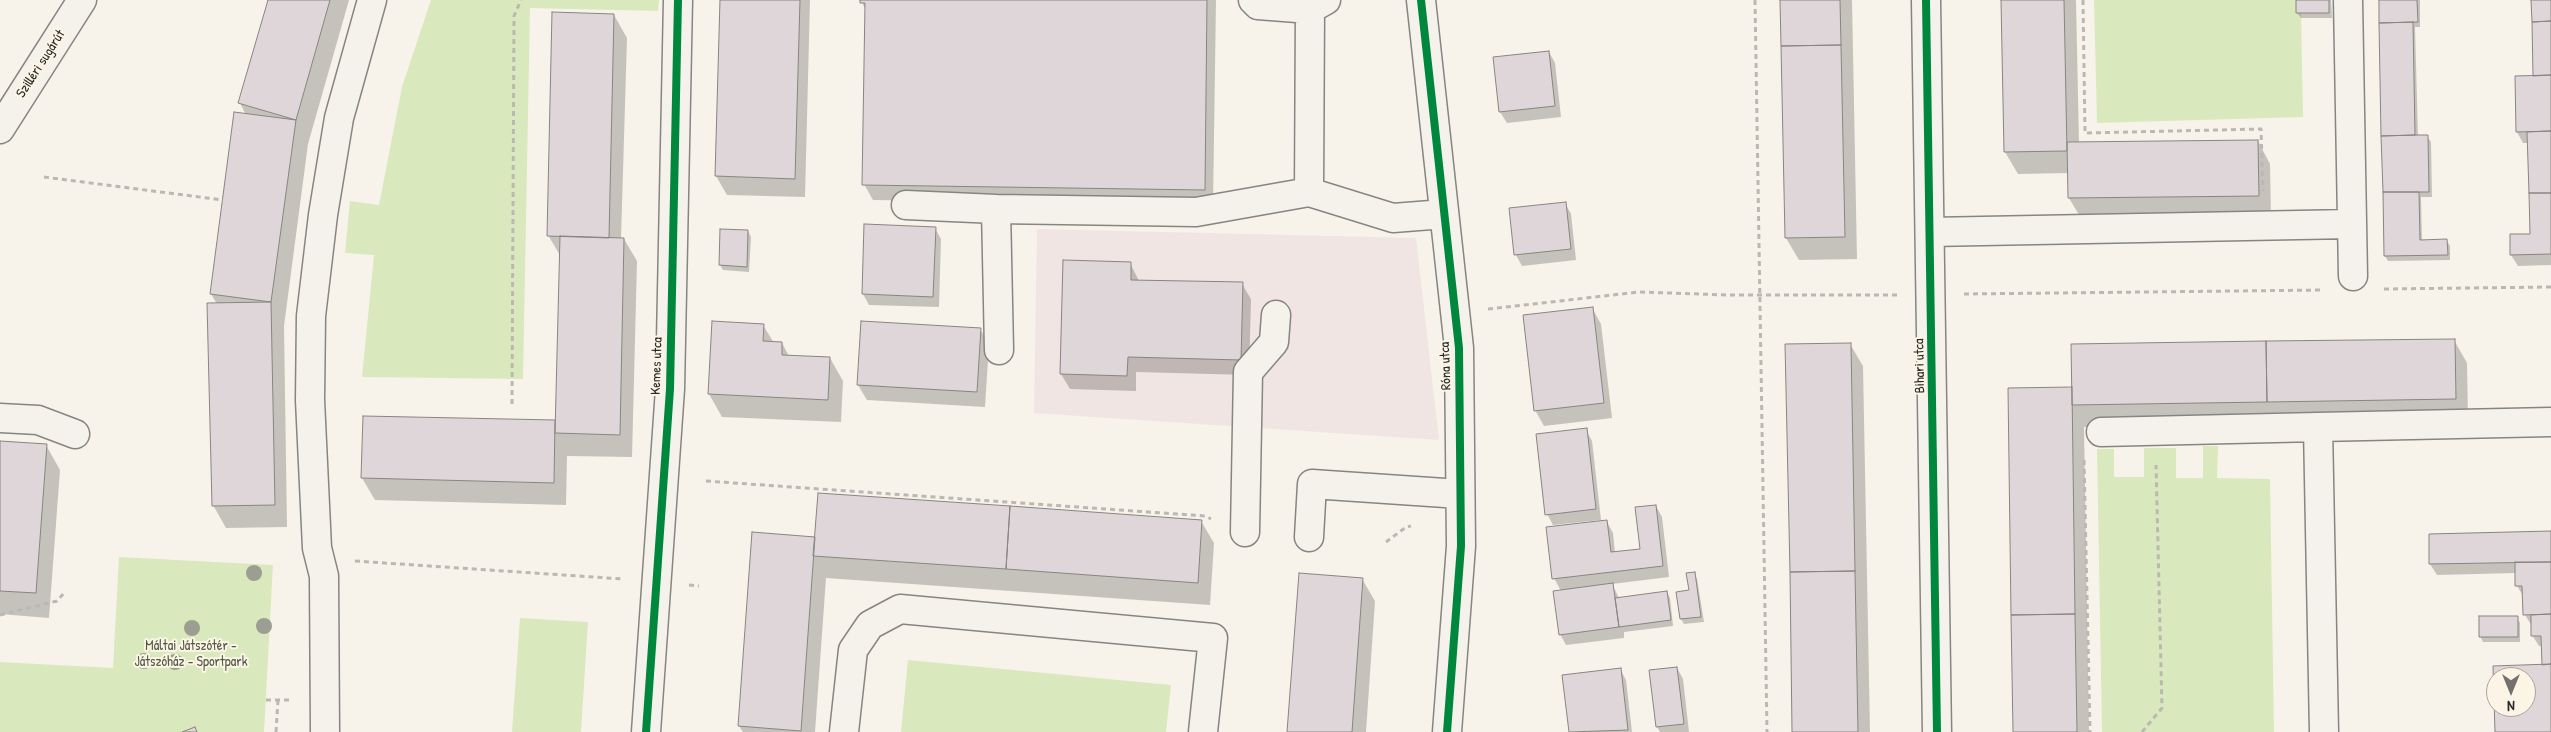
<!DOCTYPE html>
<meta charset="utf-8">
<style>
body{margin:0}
#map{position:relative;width:2551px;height:732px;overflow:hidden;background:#f7f3ea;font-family:"Patrick Hand",sans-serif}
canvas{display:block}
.north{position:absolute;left:2486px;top:667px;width:50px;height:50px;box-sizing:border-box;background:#fcf5e5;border:1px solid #a8a49b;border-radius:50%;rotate:180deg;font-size:14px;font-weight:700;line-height:20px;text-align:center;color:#2b2b2b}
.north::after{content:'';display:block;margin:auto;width:18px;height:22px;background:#72716e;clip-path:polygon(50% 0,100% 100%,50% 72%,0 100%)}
</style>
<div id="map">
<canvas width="2551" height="732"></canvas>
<div class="north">N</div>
</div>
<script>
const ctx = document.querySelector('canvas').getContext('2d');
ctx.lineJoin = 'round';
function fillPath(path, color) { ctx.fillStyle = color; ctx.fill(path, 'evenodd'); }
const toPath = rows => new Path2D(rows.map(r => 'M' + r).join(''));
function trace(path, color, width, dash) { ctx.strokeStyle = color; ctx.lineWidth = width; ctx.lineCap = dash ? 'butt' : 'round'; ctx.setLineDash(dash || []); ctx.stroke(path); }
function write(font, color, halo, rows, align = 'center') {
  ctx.font = font + ' "Patrick Hand",sans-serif'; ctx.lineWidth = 4; ctx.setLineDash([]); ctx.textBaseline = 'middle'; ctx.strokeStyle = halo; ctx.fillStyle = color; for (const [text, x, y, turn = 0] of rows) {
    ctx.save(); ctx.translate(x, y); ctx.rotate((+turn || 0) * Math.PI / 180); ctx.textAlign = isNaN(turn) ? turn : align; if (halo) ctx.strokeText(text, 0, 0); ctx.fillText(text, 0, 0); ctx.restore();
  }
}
fillPath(toPath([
 [1037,229,1416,238,1439,440,1034,413]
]), '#f0e5e2');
fillPath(toPath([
 [431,0,659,0,658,11,530,8,523,379,362,377,374,255,345,253,350,201,379,205,402,87],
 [2094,0,2296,0,2296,13,2301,13,2303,117,2097,123],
 [2203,446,2218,446,2217,478,2270,479,2274,732,2102,732,2097,449,2114,449,2114,477,2144,477,2144,448,2176,448,2176,478,2203,478],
 [119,557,273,565,264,732,0,732,0,662,113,668],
 [520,618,588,622,581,732,512,732],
 [908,660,1171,685,1166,732,901,732]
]), '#d9e9bd');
fillPath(toPath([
 [270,0,349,0,308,144,284,326,287,527,226,528,213,505,217,304,211,294,246,115,240,103],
 [721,0,810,0,805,197,727,195,716,176],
 [861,0,1216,0,1213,205,873,200,864,184,866,11],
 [1781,0,1852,0,1857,259,1799,260,1786,238],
 [2002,0,2076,0,2079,143,2258,141,2270,164,2271,218,2082,220,2069,198,2069,173,2018,174,2005,152],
 [2297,0,2331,0,2332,18,2301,18,2297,13],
 [2380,0,2420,0,2420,27,2415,27,2418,136,2427,136,2431,142,2432,197,2421,197,2422,241,2447,241,2450,246,2450,260,2388,261,2385,256],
 [2532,0,2551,0,2551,265,2518,266,2511,255,2531,235,2528,143,2523,143,2517,132,2516,78,2534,77],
 [614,15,627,38,621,239,624,239,637,261,632,457,567,456,566,505,375,500,362,478,364,417,557,421,561,257,548,235],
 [1549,52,1555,63,1561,117,1507,123,1500,112],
 [1565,203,1571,214,1576,260,1522,266,1516,255],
 [935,228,941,239,939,307,869,305,863,294],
 [748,231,751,237,749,272,723,270,720,265],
 [1130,263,1139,281,1242,284,1251,299,1249,375,1136,372,1136,391,1070,389,1061,374],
 [1592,308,1601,324,1612,418,1544,426,1535,410],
 [763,325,774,343,782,343,789,356,830,358,843,381,841,422,722,417,709,394],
 [980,329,989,344,985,407,867,400,858,385],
 [2454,340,2467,363,2468,422,2084,427,2089,732,2015,732,2073,389],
 [1850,344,1863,366,1870,732,1794,732],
 [1586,430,1592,441,1601,520,1553,525,1547,514],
 [0,442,46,445,60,470,49,618,0,614],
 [1656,506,1662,517,1669,577,1612,584,1619,598,1667,592,1670,598,1673,626,1624,632,1624,638,1566,645,1560,634,1561,591,1554,578,1607,522,1613,533,1615,553,1641,550],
 [1201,521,1214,543,1210,605,826,578,815,732,743,732,739,726,816,539],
 [2551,532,2551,732,2496,732,2494,667,2544,666,2543,646,2539,646,2532,635,2532,626,2525,615,2524,597,2517,586,2516,573,2437,575,2430,564,2430,535],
 [2496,677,2526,677,2526,707,2496,707],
 [1694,573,1697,579,1704,622,1684,624,1681,619],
 [1362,579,1375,601,1366,732,1289,732],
 [2517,617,2520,623,2520,642,2483,642,2480,636],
 [1677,668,1683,679,1689,732,1660,732,1657,727,1651,671],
 [1620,669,1626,680,1632,732,1570,732,1563,676]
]), '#0003');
const building = toPath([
 [268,0,330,0,296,120,238,103,268,0],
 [720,0,800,0,795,179,715,176,720,0],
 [860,0,1207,0,1205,190,862,185,865,3,860,3,860,0],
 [1780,0,1840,0,1841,45,1781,46,1780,0],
 [2001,0,2064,0,2067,151,2004,152,2001,0],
 [2296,0,2329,0,2329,13,2296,13,2296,0],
 [2379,0,2417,0,2418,22,2379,23,2379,0],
 [2531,0,2551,0,2551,21,2532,22,2531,0],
 [552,12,614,14,609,238,547,236,552,12],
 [2551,21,2551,75,2533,76,2532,22,2551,21],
 [2413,22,2415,135,2381,136,2379,23,2413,22],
 [1841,45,1845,237,1785,238,1781,46,1841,45],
 [1549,51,1555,106,1499,112,1493,57,1549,51],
 [2551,75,2551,131,2516,132,2515,76,2551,75],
 [234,112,296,120,271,302,210,294,234,112],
 [2551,131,2551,193,2529,193,2527,132,2551,131],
 [2415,135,2428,135,2429,192,2383,192,2381,136,2415,135],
 [2258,140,2259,196,2068,198,2067,142,2258,140],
 [2383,192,2419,192,2420,240,2447,239,2448,255,2384,256,2383,192],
 [2529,193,2551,193,2551,254,2510,255,2510,234,2530,234,2529,193],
 [1566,202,1571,249,1514,255,1509,208,1566,202],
 [864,224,936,227,933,297,862,294,864,224],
 [720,229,748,230,747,267,719,265,720,229],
 [560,236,624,238,620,435,555,433,560,236],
 [1063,260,1131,262,1131,280,1243,282,1241,360,1128,357,1127,376,1060,374,1063,260],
 [271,302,275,505,212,506,207,303,271,302],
 [1593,307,1604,403,1534,411,1523,315,1593,307],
 [712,321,764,324,763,341,782,342,782,355,830,357,828,400,708,394,712,321],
 [861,321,981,328,977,392,857,385,861,321],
 [2455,339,2456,399,2267,402,2266,341,2455,339],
 [2266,341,2267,402,2072,405,2071,344,2266,341],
 [1851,343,1855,571,1790,572,1785,344,1851,343],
 [2072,387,2075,614,2011,615,2008,388,2072,387],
 [363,416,555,420,554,483,361,478,363,416],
 [1587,428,1596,509,1545,515,1536,434,1587,428],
 [0,441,47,444,36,593,0,591,0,441],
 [818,493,1010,506,1006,569,813,556,818,493],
 [1656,505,1663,566,1552,579,1546,527,1607,520,1611,552,1640,549,1635,507,1656,505],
 [1010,506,1202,520,1198,583,1006,569,1010,506],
 [2551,531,2551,562,2429,564,2429,534,2551,531],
 [752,532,815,537,801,731,738,726,752,532],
 [2515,562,2551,562,2551,614,2523,615,2522,586,2515,586,2515,562],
 [1855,571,1858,732,1792,732,1790,572,1855,571],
 [1695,572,1701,617,1680,619,1676,592,1689,590,1686,573,1695,572],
 [1299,573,1363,578,1352,732,1287,732,1299,573],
 [1613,583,1619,627,1559,635,1553,591,1613,583],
 [1667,591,1671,620,1619,627,1615,598,1667,591],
 [2075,614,2077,732,2013,732,2011,615,2075,614],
 [2551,614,2551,664,2542,665,2541,636,2531,636,2531,615,2551,614],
 [2479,616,2518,616,2518,637,2479,637,2479,616],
 [2551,664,2551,732,2495,732,2493,666,2551,664],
 [2496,677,2526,677,2526,707,2496,707,2496,677],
 [1677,667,1684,724,1656,727,1649,670,1677,667],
 [1621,668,1628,730,1569,732,1562,675,1621,668],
 [195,727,197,732,182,732,195,727]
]);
fillPath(building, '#dfd6da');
trace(building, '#878581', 1);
const minor = toPath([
 [1253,0,1258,5,1310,9],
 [1326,0,1310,9,1309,192,1393,218,1444,214],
 [1421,0,1459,348,1461,546,1447,732],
 [1926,0,1937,732],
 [2348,0,2353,276],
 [0,129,82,0],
 [906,205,996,209],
 [1930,232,2351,224],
 [999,350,996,209,1196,212,1309,192],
 [0,418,38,420,75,434],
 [2101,432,2318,427],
 [1245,532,1248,372,1274,342,1276,315],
 [1309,537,1312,484,1460,494],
 [325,732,324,576,317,548,310,400,311,316,323,215,339,118,372,0],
 [646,732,670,389,678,0],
 [844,732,853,650,870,625,900,609,1213,638,1203,732],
 [2324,732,2318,427,2551,422]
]);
trace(minor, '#878581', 31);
trace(toPath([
 [1755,0,1767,732],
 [2083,0,2085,133,2261,129,2263,191],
 [44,177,223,200],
 [2384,289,2551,287],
 [1964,294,2323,290],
 [1488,309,1639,292,1728,295,1898,295],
 [512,404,514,16,521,0],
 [2084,460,2090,732],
 [706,481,1206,516,1211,519],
 [1386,542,1406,527,1411,526],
 [355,561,623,579],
 [689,585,699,586],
 [0,615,57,601,64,593],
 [266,700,293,700],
 [276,732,278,700],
 [2142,732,2162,708,2156,465]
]), '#bbb8b4', 3, [5, 4]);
trace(minor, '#f5f2ec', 28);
trace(toPath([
 [1421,0,1459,348,1461,546,1447,732],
 [1926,0,1937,732],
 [646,732,670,389,678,0]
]), '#00873e', 8);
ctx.fillStyle = '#9b9e90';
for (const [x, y] of [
 [254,573],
 [264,626],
 [192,628],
 [144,661],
 [175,662]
]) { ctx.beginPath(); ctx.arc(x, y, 8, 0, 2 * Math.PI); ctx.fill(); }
write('14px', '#2b2b2b', '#fcf5e5', [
 ["Szilléri sugárút",41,64,-57],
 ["Kemes utca",657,366,-88],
 ["Róna utca",1446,366,-92],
 ["Bihari utca",1920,366,-91]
]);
write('14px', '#505846', '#fcf5e5', [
 ["Máltai Játszótér -",191,646],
 ["Játszóház - Sportpark",191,662]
]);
</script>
